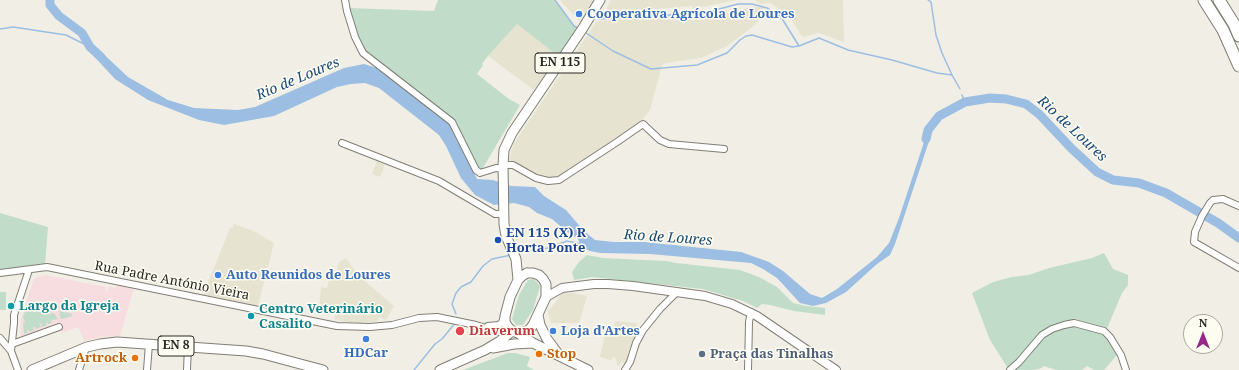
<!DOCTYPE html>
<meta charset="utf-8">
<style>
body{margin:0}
#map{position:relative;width:1239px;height:370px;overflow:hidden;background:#f1efe5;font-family:"Noto Serif",serif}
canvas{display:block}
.north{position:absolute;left:1183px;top:314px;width:40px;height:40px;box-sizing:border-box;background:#fefdf2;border:1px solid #a8a7a0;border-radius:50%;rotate:0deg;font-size:11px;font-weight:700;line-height:16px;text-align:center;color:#282724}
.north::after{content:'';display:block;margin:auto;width:14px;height:18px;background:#962a8b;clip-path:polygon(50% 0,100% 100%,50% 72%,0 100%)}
</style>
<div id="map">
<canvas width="1239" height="370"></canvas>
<div class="north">N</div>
</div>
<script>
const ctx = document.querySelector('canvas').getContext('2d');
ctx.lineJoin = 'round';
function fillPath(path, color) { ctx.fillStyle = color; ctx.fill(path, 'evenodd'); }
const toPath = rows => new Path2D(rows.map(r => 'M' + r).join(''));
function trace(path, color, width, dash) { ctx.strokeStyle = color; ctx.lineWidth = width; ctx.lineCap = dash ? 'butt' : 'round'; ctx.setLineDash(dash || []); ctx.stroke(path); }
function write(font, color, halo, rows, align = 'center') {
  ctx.font = font + ' "Noto Serif",serif'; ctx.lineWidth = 3; ctx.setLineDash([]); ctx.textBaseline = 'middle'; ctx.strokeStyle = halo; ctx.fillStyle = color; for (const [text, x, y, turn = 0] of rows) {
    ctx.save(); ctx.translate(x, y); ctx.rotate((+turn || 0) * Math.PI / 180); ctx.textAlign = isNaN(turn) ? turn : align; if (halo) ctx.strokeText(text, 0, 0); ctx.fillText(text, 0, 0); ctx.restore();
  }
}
fillPath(toPath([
 [560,0,595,0,581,23],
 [611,0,736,0,693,9,692,6,604,14],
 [755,0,843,0,844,42,819,33,804,37,801,35,788,14,770,3,760,4],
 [751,7,763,7,762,13,756,24,727,46,701,58,666,63,662,65,650,110,642,120,637,126,560,176,551,178,541,177,526,172,509,159,514,143,597,21,648,18,702,20],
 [517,24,558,56,534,90,488,56],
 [377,161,385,165,380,177,372,174],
 [234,224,256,232,274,243,258,306,203,295,230,228,232,228],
 [346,258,359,276,394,306,386,320,380,317,376,322,359,323,335,320,335,311,319,308,321,287,327,288,330,275,336,276,338,263],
 [562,293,573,293,587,296,579,323,551,323,548,312],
 [615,321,636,323,638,326,642,328,633,342,628,354,627,365,622,362,619,366,617,365,616,358,612,357,612,360,610,360,600,357,607,325,614,326]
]), '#e6e3d1');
fillPath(toPath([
 [46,275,106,287,106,291,107,292,109,286,116,288,117,285,134,288,120,336,101,337,84,341,78,327,62,333,57,323,22,337,20,333,21,319,33,281,36,277]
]), '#f8dde0');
fillPath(toPath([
 [438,0,555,0,567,16,577,28,558,56,517,24,488,56,482,64,483,65,477,74,509,99,520,105,480,173,452,122,363,53,349,8,434,11],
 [0,213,48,227,45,265,0,271],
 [1104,253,1113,269,1128,275,1128,285,1122,293,1105,333,1118,354,1104,370,1094,370,1087,366,1082,370,1057,370,1043,366,1042,368,1033,370,1009,370,990,340,972,293,993,282,1012,277,1029,275,1049,268,1092,258],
 [587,255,603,258,666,261,676,263,740,270,759,277,777,287,793,303,806,306,825,308,825,315,794,311,770,305,762,304,757,308,743,301,703,289,592,277,574,280,572,272,579,262],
 [534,279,540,286,533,310,523,325,516,325,512,319,519,295,528,280],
 [0,292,6,292,6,310,0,310],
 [26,309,27,312,28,312,27,309,34,310,35,312,36,312,35,310,41,312,42,314,43,312,48,313,49,315,51,314,50,313,54,313,58,319,53,320,52,319,51,323,48,324,47,322,46,322,47,325,42,327,40,322,39,322,41,327,36,329,35,327,33,327,34,330,29,332,28,329,27,330,28,333,24,334,23,320,24,323,25,322,23,317],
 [59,311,64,312,65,314,65,312,72,314,72,316,63,319,61,319,59,314,60,313],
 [508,353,515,353,530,357,527,366,534,370,463,370]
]), '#c1dcc9');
fillPath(toPath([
 [95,46,128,77,168,100,194,108,238,110,255,107,344,68,364,64,377,68,450,124,477,179,493,180,511,186,535,187,544,196,566,210,584,231,595,240,614,242,644,242,741,252,769,262,783,271,810,294,822,298,837,289,877,257,889,243,899,218,929,127,933,129,895,244,890,255,877,264,846,292,826,303,813,306,800,303,777,278,763,269,751,263,650,254,600,253,590,251,581,247,578,239,566,231,552,219,537,213,529,207,514,203,494,205,475,195,461,178,446,146,439,135,379,88,365,83,351,84,337,87,274,116,224,125,199,120,148,100,115,79,89,51]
]), '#9cbee3');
trace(toPath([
 [555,0,574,26,578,28],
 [928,0,931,2,936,35,942,53,952,75],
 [599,19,704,13,738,4,752,4,767,8,781,17,799,46],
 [0,29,13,27,66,35,90,47],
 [586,33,613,51,651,69,697,65,727,53,740,40,746,36,752,35,792,47,799,46,819,38,848,50,892,60,937,73,952,75,960,89],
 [962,95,965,102],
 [516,253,548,248,567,241,582,244],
 [456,314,452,304,456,293,461,287,471,282,483,266,492,259,511,255],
 [414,370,435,344,442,339,456,322]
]), '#9cbee3', 1.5);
trace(toPath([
 [50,0,50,5,59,16,82,33,90,47,101,57],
 [926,139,928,130,939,116,965,102,990,98,1006,99,1026,104,1039,114,1071,148,1097,172,1113,180,1139,183,1166,193,1218,223,1239,238]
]), '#9cbee3', 9);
const street = toPath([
 [345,0,347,11,355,37,363,53,452,122,476,170,480,173,496,168,503,169],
 [342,143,439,181,495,214,504,214],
 [503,165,513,165,536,178,548,181,559,180,617,142,643,124,660,140,669,144,724,149],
 [1239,206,1223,199,1213,200,1210,203,1202,216,1195,232,1194,242,1239,268],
 [0,273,47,267,337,326,370,327,392,325,419,318,437,317,476,325,502,333],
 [488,326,499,325,502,322,504,317],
 [0,338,11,351],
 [12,344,59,327],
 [18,370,11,351,14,323,14,315,29,270],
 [79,370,86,347],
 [147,370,149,344],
 [187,370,188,346],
 [625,370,630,362,636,343,643,330,660,309,677,292],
 [748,370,749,322,751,312],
 [1010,370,1019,362,1042,335,1052,329,1064,325,1074,323,1104,331,1110,337,1121,355,1126,370]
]);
const secondary = toPath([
 [546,297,562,288,594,284,608,284,633,286,705,296,732,304,757,316,836,370]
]);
const primary = toPath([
 [527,273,533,273,539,275,543,279,546,284,546,297,533,325,529,330,524,332,518,333,512,331,508,327,505,322,505,316,510,297,518,280,522,276,527,273],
 [518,280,516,259,506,236,504,224,503,165,504,150,512,133,583,28,600,0],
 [538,315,540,325,547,339,559,355],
 [518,333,533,343,588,370],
 [493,348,514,344,533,343],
 [32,370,87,347,100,344,117,342,246,351,263,354,323,370],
 [440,370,485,350,500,341,512,331]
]);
const highway = toPath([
 [1204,0,1223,30,1239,66],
 [1219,0,1234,24,1239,36]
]);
trace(street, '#807e75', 8);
trace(secondary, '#807e75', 10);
trace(primary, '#807e75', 11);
trace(highway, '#807e75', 13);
trace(street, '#fff', 6);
trace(secondary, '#fff', 8);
trace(primary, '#fff', 9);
trace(highway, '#fff', 11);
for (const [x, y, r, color] of [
 [579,14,4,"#3f7fe0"],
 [498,240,4,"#1a4fb4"],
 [218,275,4,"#3f7fe0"],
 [11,306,4,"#0f9aa8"],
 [251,316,4,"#0f9aa8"],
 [460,331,5,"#e0444e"],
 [553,331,4,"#3f7fe0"],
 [366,339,4,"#3f7fe0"],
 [539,354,4,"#e8710a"],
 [702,354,4,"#5c6f8a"],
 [135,358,4,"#e8710a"]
]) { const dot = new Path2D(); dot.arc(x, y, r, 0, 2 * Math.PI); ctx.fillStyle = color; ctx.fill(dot); trace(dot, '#fefdf2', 1.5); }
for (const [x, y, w] of [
 [560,63,50],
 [176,346,36]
]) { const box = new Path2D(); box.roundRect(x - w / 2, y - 10, w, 20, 3); ctx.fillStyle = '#fefdf2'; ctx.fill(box); trace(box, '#282724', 1); }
write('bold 12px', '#282724', null, [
 ["EN 115",560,63],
 ["EN 8",176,346]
]);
write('bold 13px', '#366cbe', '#fefdf2', [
 ["Cooperativa Agrícola de Loures",587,14],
 ["Auto Reunidos de Loures",226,275],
 ["Loja d'Artes",561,331],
 ["HDCar",366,353,"center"]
], 'left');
write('bold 13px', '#164399', '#fefdf2', [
 ["EN 115 (X) R",506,233],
 ["Horta Ponte",506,248]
], 'left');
write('13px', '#282724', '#fefdf2', [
 ["Rua Padre António Vieira",172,281,11]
]);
write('bold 13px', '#0d838f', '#fefdf2', [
 ["Largo da Igreja",19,306],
 ["Centro Veterinário",259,309],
 ["Casalito",259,324]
], 'left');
write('bold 13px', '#be3a42', '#fefdf2', [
 ["Diaverum",469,331]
], 'left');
write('bold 13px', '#c56008', '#fefdf2', [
 ["Stop",547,354],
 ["Artrock",127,358,"right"]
], 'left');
write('bold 13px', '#4e5e75', '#fefdf2', [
 ["Praça das Tinalhas",710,354]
], 'left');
write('italic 14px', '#164876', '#fefdf2', [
 ["Rio de Loures",298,79,-23],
 ["Rio de Loures",1072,129,43],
 ["Rio de Loures",668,238,4]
]);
</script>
